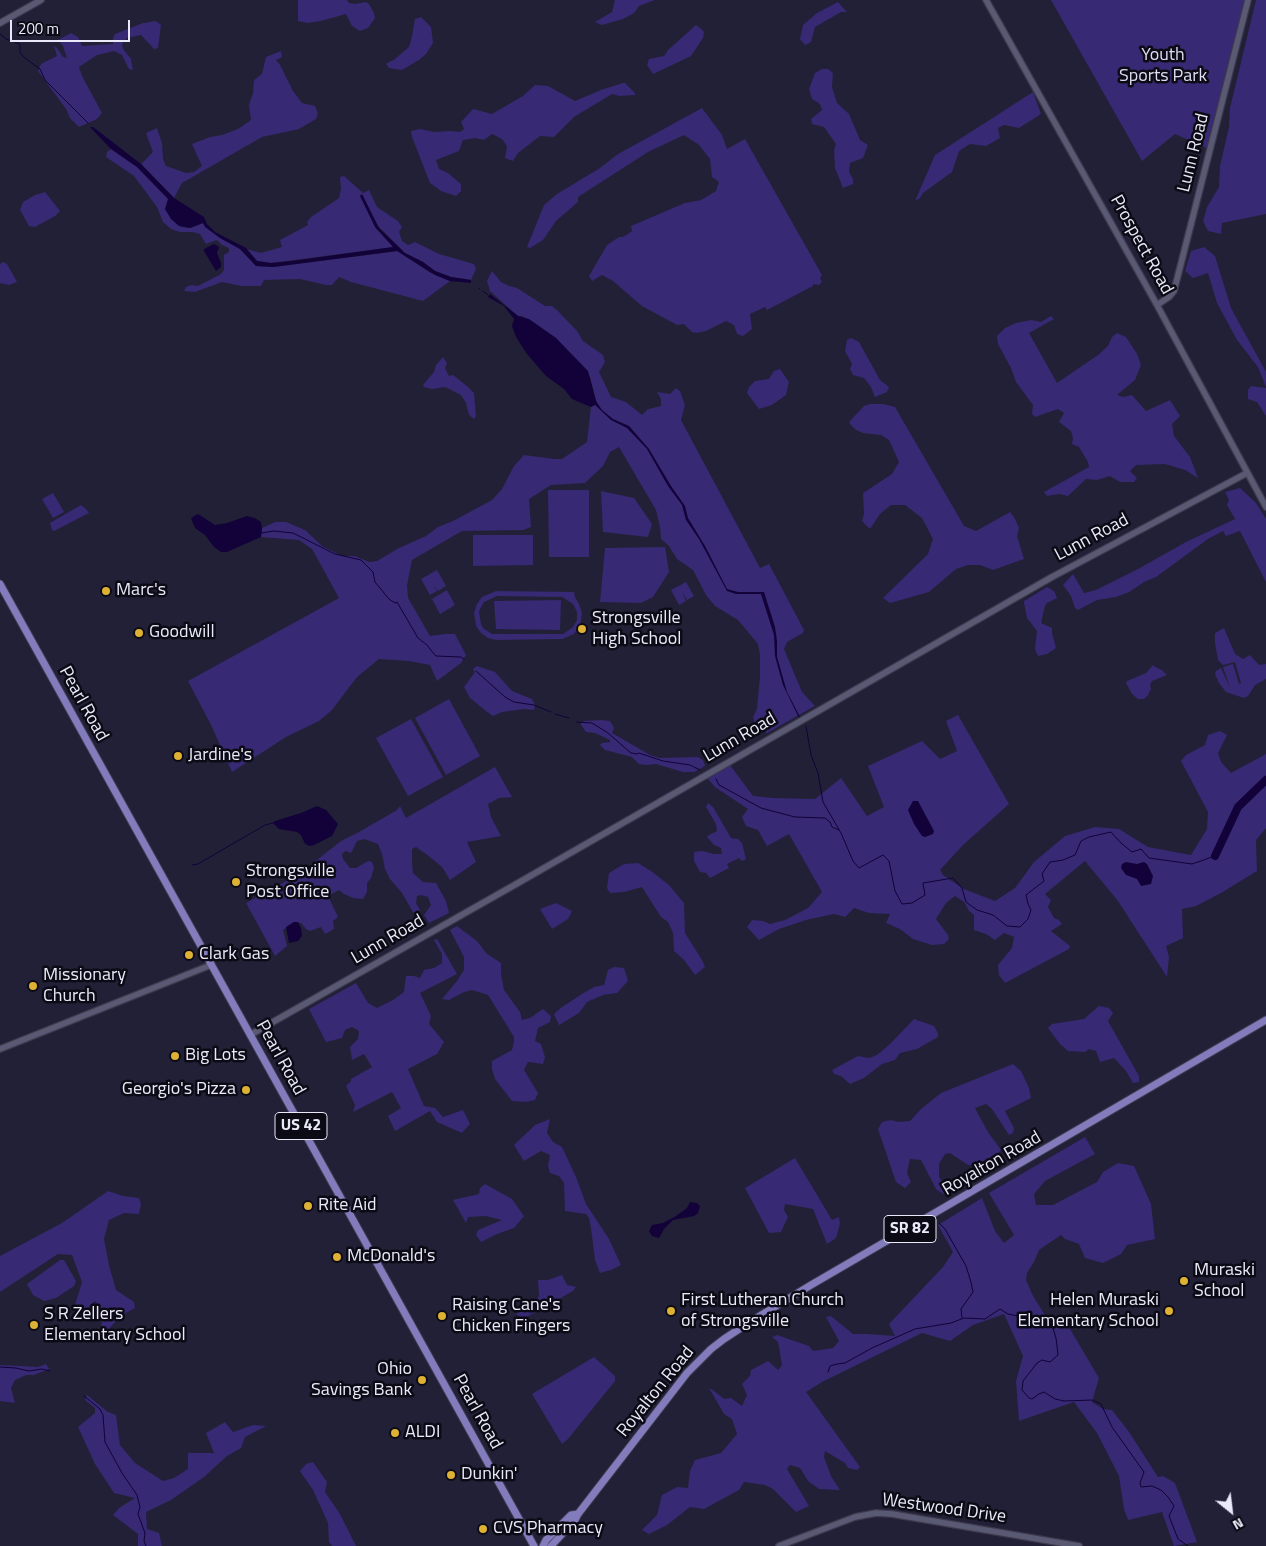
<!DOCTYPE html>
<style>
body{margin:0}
#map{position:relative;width:1266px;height:1546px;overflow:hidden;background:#222037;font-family:"Titillium Web",sans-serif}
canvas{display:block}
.north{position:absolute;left:1206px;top:1486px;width:50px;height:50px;-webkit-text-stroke:4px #0c0b15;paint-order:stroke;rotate:151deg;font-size:14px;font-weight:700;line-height:20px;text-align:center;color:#e9e9f9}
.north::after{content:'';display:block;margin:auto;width:18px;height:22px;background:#e9e9f9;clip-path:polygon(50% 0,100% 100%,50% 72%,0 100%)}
.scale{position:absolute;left:10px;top:20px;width:120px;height:22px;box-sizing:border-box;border:2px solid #e9e9f9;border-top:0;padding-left:6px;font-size:15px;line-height:18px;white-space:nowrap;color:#e9e9f9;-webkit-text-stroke:4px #0c0b15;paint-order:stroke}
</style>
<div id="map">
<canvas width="1266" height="1546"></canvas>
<div class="north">N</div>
<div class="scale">200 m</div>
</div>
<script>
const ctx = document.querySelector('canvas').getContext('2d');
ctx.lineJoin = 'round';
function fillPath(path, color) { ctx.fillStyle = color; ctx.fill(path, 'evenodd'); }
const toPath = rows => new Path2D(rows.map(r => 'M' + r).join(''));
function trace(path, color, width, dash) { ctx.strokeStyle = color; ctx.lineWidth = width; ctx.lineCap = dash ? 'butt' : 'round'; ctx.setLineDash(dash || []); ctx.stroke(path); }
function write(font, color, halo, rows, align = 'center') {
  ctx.font = font + ' "Titillium Web",sans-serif'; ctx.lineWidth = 5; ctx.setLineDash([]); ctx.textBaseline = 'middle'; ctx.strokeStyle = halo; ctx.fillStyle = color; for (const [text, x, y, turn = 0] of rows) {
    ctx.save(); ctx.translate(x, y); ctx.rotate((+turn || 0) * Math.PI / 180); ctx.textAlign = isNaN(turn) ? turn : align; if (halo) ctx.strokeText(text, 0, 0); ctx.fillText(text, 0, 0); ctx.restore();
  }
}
fillPath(toPath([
 [298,0,347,0,349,3,355,4,366,2,369,4,374,13,375,18,368,28,360,31,352,26,346,14,321,21,307,23,298,21],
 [615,0,655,0,639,6,634,13,623,19,602,25,595,22,612,12],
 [1051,0,1246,0,1209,149,1175,134,1142,161],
 [1256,0,1266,0,1266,214,1222,223,1221,234,1208,231,1203,221,1207,207,1219,187,1220,166,1229,127,1230,108],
 [838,2,847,12,841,12,815,27,811,42,805,45,800,39,803,25,817,13],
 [421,17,431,27,433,43,426,54,419,60,402,70,389,68,386,64,395,59,409,47,412,36,415,19],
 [156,21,161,25,158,48,154,49,141,35,127,38,122,44,123,49,131,59,133,70,129,69,122,55,114,51,97,55,79,67,82,76,102,113,97,119,79,127,70,118,66,109,38,71,41,64,57,56,54,46,57,48,63,57,67,58,63,46,58,40,71,33,78,37,82,46,113,44,113,38,115,34,143,23],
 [696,25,700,28,704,32,703,38,691,56,653,74,647,65,649,59,664,56,668,50],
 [281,51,282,57,276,60,280,65,293,91,302,103,315,106,318,113,316,119,299,129,262,137,182,183,174,198,141,164,153,152,146,133,157,128,162,143,163,159,166,166,186,173,194,172,202,166,192,144,210,137,222,135,238,129,251,120,249,105,253,93,254,80,262,74,266,57],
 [822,69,828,69,833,73,832,87,837,103,849,114,860,140,868,145,863,158,850,163,849,172,853,179,853,184,843,188,835,168,834,150,836,144,824,127,812,124,811,119,822,110,820,104,812,99,809,89,815,73],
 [623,83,625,83,635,93,635,95,619,96,612,94,574,117,554,137,540,136,518,153,513,161,505,158,507,146,502,139,492,134,484,140,475,138,463,140,459,151,436,160,439,169,448,173,461,184,461,191,456,196,441,191,430,183,412,137,411,131,420,129,434,132,451,131,460,132,464,129,461,122,473,109,492,114,523,96,535,85,548,86,575,101,601,90],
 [1033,92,1041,114,1019,128,1004,125,998,128,1000,138,986,146,970,144,959,151,952,172,923,193,920,198,915,201,935,155],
 [702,108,722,135,727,149,745,139,822,275,820,278,822,282,819,285,813,284,813,286,767,310,765,307,750,314,752,329,743,336,737,334,734,325,726,321,706,331,697,333,692,332,684,324,677,325,642,306,613,281,602,275,592,281,589,276,607,245,619,237,623,237,632,231,631,226,685,203,701,200,716,191,719,182,712,177,710,159,699,145,684,135,648,152,578,197,578,202,556,221,543,240,530,248,527,247,544,205,557,194,600,168,618,154],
 [111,149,137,167,169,199,179,226,190,228,203,223,220,238,240,249,256,266,273,267,398,251,429,272,450,281,423,301,351,282,339,277,332,285,326,285,300,279,264,280,261,286,242,286,222,282,195,292,184,291,186,287,191,285,198,286,221,274,224,270,224,255,229,252,229,248,222,245,217,240,206,244,200,234,193,232,180,232,171,229,163,222,157,207,134,176,106,157,107,152],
 [344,176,363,193,369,190,377,207,398,221,402,227,399,232,402,241,408,245,415,242,439,254,474,264,476,269,471,280,451,277,435,271,423,262,405,253,378,226,375,227,394,247,271,263,257,261,246,249,261,253,282,247,280,240,308,225,307,222,311,217,339,198,341,189,340,177],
 [45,192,60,211,55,216,35,227,29,226,20,210,23,202,35,195],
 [1204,247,1215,256,1231,308,1266,372,1266,387,1258,367,1237,340,1217,303,1208,273,1193,278,1185,271,1191,251],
 [3,262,7,264,17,282,9,285,0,283,0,264],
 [492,271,501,282,509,286,517,288,545,306,552,306,557,310,577,331,583,341,603,355,605,362,599,372,611,397,626,402,642,415,648,409,661,406,661,399,657,392,670,394,676,388,680,391,685,405,681,420,760,568,769,564,804,630,803,633,787,642,784,649,802,692,815,706,767,733,756,727,753,717,757,709,760,676,760,655,758,644,738,620,715,606,706,595,693,570,677,559,669,546,661,539,660,527,656,510,619,447,610,452,603,466,585,483,551,485,529,499,531,527,523,530,462,531,412,560,407,585,408,598,430,636,445,634,455,634,466,655,461,663,437,681,430,665,409,661,379,659,357,677,332,710,319,721,286,737,232,772,212,727,188,681,339,598,312,549,299,540,261,537,262,528,275,522,286,522,305,530,322,546,342,556,355,556,369,562,377,561,399,548,426,536,438,527,453,521,492,500,502,489,514,466,524,455,554,459,562,459,587,442,591,407,597,404,590,377,556,338,522,316,518,316,490,291,487,281],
 [1051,316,1054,319,1029,333,1057,383,1098,355,1108,346,1112,337,1117,333,1126,337,1137,354,1141,365,1135,380,1117,395,1123,397,1132,395,1146,411,1170,400,1180,416,1172,424,1174,436,1190,457,1198,478,1185,470,1165,464,1136,465,1130,471,1137,478,1134,482,1120,482,1110,476,1097,480,1086,479,1068,496,1059,494,1047,496,1044,492,1089,467,1088,462,1079,447,1072,444,1073,438,1071,431,1059,422,1064,413,1058,409,1035,417,1032,414,1033,405,1016,382,1011,368,998,344,997,336,1005,328,1016,323,1031,320,1041,322],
 [851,338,859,342,880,380,889,387,887,392,875,397,871,387,864,378,853,375,850,369,852,364,845,351,847,340],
 [443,357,447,363,445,368,449,376,453,375,467,386,474,393,476,416,474,419,469,415,466,403,461,395,445,387,432,389,424,387,423,385,434,372,436,365],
 [780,369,789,382,786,395,772,405,759,409,747,393,749,387,755,381,769,379,774,371],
 [1251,386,1266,388,1266,416,1257,402,1248,399,1248,390],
 [870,404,883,404,895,407,964,526,976,531,1010,512,1014,517,1019,528,1017,536,1024,559,993,570,980,565,968,565,956,569,929,592,890,603,883,598,928,554,933,539,922,518,905,505,891,505,880,514,870,529,862,521,864,514,863,493,892,474,899,462,889,440,881,435,863,433,856,430,850,424,849,422,864,406],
 [1240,488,1256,503,1266,519,1266,582,1240,531,1226,536,1223,531,1208,539,1156,577,1144,582,1129,592,1116,597,1097,600,1078,610,1075,608,1071,596,1063,585,1073,574,1084,593,1096,590,1138,569,1186,542,1235,519,1227,505,1229,500,1225,492],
 [548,490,589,490,589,557,549,557],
 [601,491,634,498,652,524,648,537,603,532],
 [53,493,64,512,53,518,42,499],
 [81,505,86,509,89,513,54,531,52,530,50,523],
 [473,535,533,535,533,565,473,566],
 [665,547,669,572,653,597,641,603,600,602,605,548],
 [437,570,446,586,438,591,434,586,437,591,430,595,421,579],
 [686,582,694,596,687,600,682,592,686,601,679,605,671,590],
 [1047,587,1054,591,1057,598,1047,603,1045,606,1041,623,1052,628,1052,633,1056,648,1047,654,1038,656,1035,649,1037,631,1027,618,1024,603,1024,601],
 [447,590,455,605,440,614,432,599],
 [496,591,574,592,575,597,579,604,582,613,580,627,574,634,562,639,496,640,488,638,481,633,476,626,474,613,477,604,482,597],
 [497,596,562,597,573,604,577,612,577,620,573,627,563,634,492,634,483,628,481,624,479,611,484,602],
 [561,600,560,630,496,629,494,601],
 [1224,628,1235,654,1243,659,1250,655,1259,665,1266,664,1266,679,1255,685,1248,696,1244,698,1226,692,1219,683,1215,674,1216,671,1221,668,1230,688,1223,667,1233,664,1239,684,1241,683,1235,662,1223,665,1218,660,1215,643,1215,633],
 [1153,665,1155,667,1162,670,1167,675,1152,681,1150,685,1151,689,1148,695,1144,699,1138,699,1132,694,1126,683,1127,681,1146,673],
 [477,666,495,672,512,691,532,699,535,705,534,710,524,709,502,712,493,716,486,711,470,698,464,687,475,672,473,669],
 [449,699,480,756,446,775,415,718],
 [958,715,1009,804,963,845,940,870,943,875,964,889,995,901,1015,888,1034,862,1065,836,1095,827,1119,829,1148,847,1191,855,1207,829,1208,812,1181,761,1186,755,1205,745,1208,735,1220,731,1227,735,1218,753,1221,762,1231,773,1266,754,1266,828,1256,840,1257,871,1221,893,1196,906,1182,909,1183,938,1166,946,1169,957,1167,977,1118,901,1085,861,1045,894,1051,900,1048,907,1054,918,1059,920,1062,924,1051,931,1070,946,1069,949,1005,983,999,975,998,965,1012,948,1014,937,1004,933,995,940,986,934,974,930,974,915,969,911,964,902,955,896,946,903,936,919,948,935,949,939,944,944,932,945,913,939,900,929,886,923,890,914,869,913,854,908,845,917,834,914,806,920,779,929,759,940,747,927,752,920,763,921,770,924,785,920,808,908,822,892,789,834,767,846,758,830,746,826,742,817,748,809,715,787,707,778,730,765,753,796,774,798,815,799,841,778,867,816,884,807,868,766,922,741,940,759,957,751,946,721],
 [411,719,443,777,408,796,376,738],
 [601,720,610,721,614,728,612,733,650,755,660,758,698,757,703,760,705,766,694,772,683,772,656,764,647,765,639,764,632,757,605,750,600,745,602,743,610,742,610,740,595,733,586,732,581,725,581,723,584,721],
 [495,767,512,797,499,798,488,804,491,817,501,836,467,842,476,862,450,880,442,867,430,857,416,847,412,849,412,863,413,873,423,882,436,883,446,901,449,913,429,923,424,915,431,905,428,897,421,895,417,896,416,903,420,910,414,914,402,893,390,879,385,869,382,854,378,844,364,839,357,841,351,853,345,851,342,854,343,859,350,868,356,868,368,861,372,862,374,868,371,878,367,883,367,892,363,899,353,898,344,894,339,890,328,896,338,917,333,921,334,929,325,934,321,927,310,931,306,929,301,923,294,922,283,930,287,946,275,956,246,903,299,874,341,841,359,832,397,810,400,806,406,818],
 [708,803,713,807,731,838,738,839,742,843,746,859,742,861,739,858,727,864,729,868,710,878,706,873,700,872,694,861,694,852,702,851,714,854,722,854,721,848,714,845,707,837,709,835,717,831,716,824,706,807],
 [638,863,651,871,669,885,684,903,685,933,702,960,705,967,695,975,684,960,674,951,673,933,668,922,661,917,642,887,624,892,610,893,607,888,609,873,624,864],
 [556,903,572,911,568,919,552,929,540,909],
 [457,926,477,941,487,954,501,963,501,974,504,990,520,1012,522,1020,530,1018,543,1009,551,1016,550,1022,538,1028,535,1041,541,1044,545,1057,543,1064,528,1062,524,1070,538,1093,535,1100,526,1102,512,1101,495,1079,492,1069,492,1061,512,1050,514,1042,514,1037,488,995,472,990,464,992,449,1000,442,999,457,981,464,970,464,957,450,930],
 [437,939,457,974,420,993,431,1016,429,1024,444,1042,437,1054,408,1069,424,1106,435,1108,443,1117,463,1110,470,1124,462,1133,437,1122,430,1111,395,1131,388,1116,401,1108,392,1092,353,1112,355,1105,346,1086,351,1081,351,1079,372,1067,364,1054,352,1060,350,1047,358,1039,359,1031,352,1027,345,1030,342,1038,326,1042,309,1009,356,983,368,1003,377,1008,393,1000,404,992,406,976,414,976,420,978,424,970,434,968,442,963,442,954,434,940],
 [614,967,624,968,628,981,617,993,603,995,587,1002,579,1013,559,1025,554,1014,562,1007,582,994,594,987,604,985,608,970],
 [1099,1006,1109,1008,1113,1013,1108,1021,1139,1076,1139,1082,1133,1083,1126,1071,1114,1058,1100,1062,1096,1051,1089,1049,1085,1052,1068,1051,1060,1044,1048,1028,1052,1024,1084,1019],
 [914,1019,934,1026,938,1033,938,1037,917,1049,900,1053,895,1060,882,1064,864,1078,850,1084,841,1076,834,1074,832,1070,858,1056,869,1058,877,1055,890,1044],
 [1013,1064,1021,1071,1029,1088,1031,1098,1005,1111,1014,1128,1013,1133,1009,1135,992,1109,986,1104,975,1108,988,1132,1001,1150,985,1167,968,1165,950,1153,945,1154,939,1164,939,1177,948,1190,943,1194,936,1189,921,1160,910,1159,907,1173,911,1182,905,1188,896,1182,878,1129,882,1122,891,1120,898,1122,910,1121,921,1109,941,1093],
 [550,1119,547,1133,553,1142,562,1147,576,1177,586,1204,609,1239,621,1265,611,1270,600,1273,595,1260,591,1228,589,1218,586,1214,565,1211,564,1183,559,1176,550,1173,548,1166,550,1155,541,1151,524,1161,514,1145,535,1125],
 [1085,1137,1095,1154,1045,1181,1034,1194,1036,1205,1053,1205,1097,1182,1103,1172,1118,1163,1134,1166,1151,1204,1155,1239,1127,1245,1121,1254,1103,1263,1085,1258,1079,1244,1065,1239,1061,1235,1039,1250,1034,1262,1027,1273,1026,1280,1033,1296,1045,1315,1055,1323,1070,1329,1099,1378,1092,1402,1103,1409,1112,1410,1129,1432,1158,1477,1163,1476,1175,1483,1197,1542,1174,1546,1162,1512,1128,1520,1124,1509,1119,1476,1097,1433,1074,1402,1019,1421,1016,1381,1023,1356,1004,1314,973,1325,950,1341,922,1333,822,1382,806,1392,860,1467,857,1470,848,1468,845,1463,825,1451,824,1457,831,1476,840,1490,819,1489,808,1481,800,1468,790,1465,787,1469,809,1506,796,1512,773,1489,765,1485,744,1482,739,1490,704,1509,690,1507,667,1525,649,1534,642,1530,657,1515,662,1495,677,1487,688,1488,690,1471,695,1460,721,1453,737,1434,732,1419,724,1414,709,1388,714,1391,724,1399,731,1398,742,1406,747,1395,742,1384,750,1376,751,1370,768,1361,778,1370,782,1365,778,1342,772,1337,777,1335,809,1346,813,1351,833,1348,839,1341,826,1317,831,1316,853,1334,867,1334,895,1336,889,1324,943,1267,953,1252,938,1225,982,1198,995,1231,1004,1243,1014,1235,989,1193],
 [795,1158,832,1220,839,1217,840,1224,836,1238,827,1244,813,1209,785,1204,784,1210,788,1217,781,1232,769,1233,745,1188],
 [485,1184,512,1199,524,1216,514,1228,497,1234,481,1242,476,1235,478,1230,502,1220,486,1216,468,1217,466,1223,453,1200,479,1194,480,1188],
 [108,1191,123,1196,139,1198,141,1204,139,1214,124,1213,109,1220,104,1239,109,1265,116,1290,134,1302,135,1308,120,1316,108,1330,101,1329,103,1312,95,1301,82,1313,74,1308,82,1282,72,1255,58,1254,0,1292,0,1256,62,1223],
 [60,1260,64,1260,76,1281,74,1286,56,1298,44,1301,33,1295,27,1284],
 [562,1275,567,1285,576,1287,573,1291,523,1319,516,1314,535,1302,539,1296,538,1280,548,1280],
 [594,1357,615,1376,615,1381,568,1439,562,1444,532,1394],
 [46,1364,49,1369,34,1375,26,1375,15,1380,11,1388,15,1403,0,1401,0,1365,38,1367],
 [87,1395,108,1412,116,1415,120,1445,135,1463,163,1481,174,1478,188,1469,188,1453,214,1453,206,1433,225,1422,233,1432,253,1425,266,1426,245,1437,241,1448,227,1456,204,1477,171,1500,146,1512,147,1529,159,1533,162,1546,138,1546,138,1534,113,1515,119,1508,135,1498,114,1493,95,1464,78,1427,95,1413,95,1408,85,1400],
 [313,1462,327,1482,325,1492,340,1514,356,1546,332,1546,329,1542,328,1523,313,1490,300,1471,306,1464]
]), '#372973');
fillPath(toPath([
 [90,127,93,127,141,164,174,198,204,217,207,224,215,232,246,248,257,261,271,263,292,261,393,247,375,227,360,196,362,194,379,228,405,253,423,262,435,271,451,277,471,280,471,283,450,281,435,275,397,251,273,267,256,266,240,249,220,238,205,227,203,223,190,228,179,226,171,219,165,209,168,199,137,167,111,149],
 [214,244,219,247,217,253,221,263,221,267,216,271,204,251,204,249],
 [490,294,518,316,529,319,556,338,588,371,596,401,602,410,613,419,629,426,649,449,671,486,685,506,688,518,705,546,727,589,738,592,764,592,775,627,777,641,777,657,787,692,800,717,799,718,783,685,775,656,774,635,761,594,736,594,727,591,699,539,686,520,682,505,668,486,647,449,627,428,611,420,595,405,591,407,572,399,564,389,546,376,527,354,516,337,512,326,514,319,504,306,488,297],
 [198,514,215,525,227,523,247,516,255,518,261,522,262,528,261,537,227,552,221,552,214,547,205,535,195,528,191,518],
 [913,801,918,801,934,831,933,834,925,837,922,836,914,824,908,810],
 [317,806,326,810,338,824,332,836,314,845,310,846,305,844,301,835,297,832,279,829,273,823,275,821,301,813],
 [1126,862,1137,864,1144,862,1147,864,1153,876,1151,884,1141,886,1137,879,1126,875,1121,868,1122,864],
 [294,922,298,922,301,928,302,936,298,941,289,943,286,927],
 [690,1202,697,1203,700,1206,698,1213,694,1216,673,1220,664,1229,659,1238,652,1236,649,1231,652,1225,663,1223,676,1216,687,1208]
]), '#120239');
trace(toPath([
 [0,34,6,39,20,44,20,53,25,58,40,69,45,80,88,123],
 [479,288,480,289],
 [483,291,488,295],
 [261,533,274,531,293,533,335,554,361,560,373,572,375,582,389,599,395,603,397,602,418,638,427,645,434,654,436,656,461,657,464,659],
 [476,671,505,697,514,702,534,705,551,712],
 [555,714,569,718],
 [576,722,592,723,608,733,631,753,637,754,639,753,663,761,690,765,700,770],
 [806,726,811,755,818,773,823,802,841,833,853,861,859,868,883,855,889,861,895,891,902,904,912,903,925,895,923,883,953,878,962,888,966,902,977,910,993,915,1007,926,1020,927,1028,919,1031,910,1028,904,1026,895,1044,881,1042,874,1050,862,1063,860,1075,855,1081,841,1089,837,1111,832,1121,843,1132,852,1141,849,1149,858,1192,864,1215,856],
 [716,779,719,785,761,808,795,817,825,818,830,822,832,827,839,830],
 [192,865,198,864,265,825,273,823],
 [939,1223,945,1229,966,1266,971,1282,973,1292,961,1309,962,1318],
 [0,1367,16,1368,29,1371,42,1369,50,1371],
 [828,1372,830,1366,837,1364,845,1363,872,1348,915,1329,951,1323,964,1318,985,1319,1000,1309,1008,1314,1048,1322,1052,1325,1056,1338,1058,1355,1050,1362,1042,1360,1037,1363,1023,1381,1022,1390,1029,1398,1032,1399,1039,1394,1044,1392,1055,1399,1064,1401,1092,1400,1101,1404,1112,1427,1144,1472,1140,1483,1141,1487,1152,1486,1161,1490,1168,1497,1174,1506,1169,1516,1178,1539,1188,1546],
 [84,1396,100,1409,103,1415,105,1442,122,1473,137,1495,140,1507,138,1514,145,1533,144,1541,146,1546]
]), '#120239', 1);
trace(toPath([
 [1215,856,1238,807,1266,780]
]), '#120239', 8);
const tertiary = toPath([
 [986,0,1157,305,1266,507],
 [0,23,41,0],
 [1157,305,1169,297,1174,291,1248,0],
 [250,1035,518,883,1052,577,1247,473],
 [0,1049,211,965],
 [779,1546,855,1517,876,1513,892,1514,1079,1546]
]);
const primary = toPath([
 [0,584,534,1546],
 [543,1546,546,1540,571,1515,578,1514],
 [551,1546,575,1520,578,1514,687,1373,711,1349,724,1339,753,1320,811,1285,1266,1020]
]);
trace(tertiary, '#3d3a4e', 8);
trace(primary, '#3d3a4e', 9);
trace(tertiary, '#5a5974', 5.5);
trace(primary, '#827cbd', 7);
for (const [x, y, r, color] of [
 [106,591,5,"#ddb133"],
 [582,629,5,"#ddb133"],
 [139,633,5,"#ddb133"],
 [178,756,5,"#ddb133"],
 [236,882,5,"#ddb133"],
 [189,955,5,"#ddb133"],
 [33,986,5,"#ddb133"],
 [175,1056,5,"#ddb133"],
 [246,1090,5,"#ddb133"],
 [308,1206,5,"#ddb133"],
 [337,1257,5,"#ddb133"],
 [1184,1281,5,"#ddb133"],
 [671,1311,5,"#ddb133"],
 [1169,1311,5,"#ddb133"],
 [442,1316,5,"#ddb133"],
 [34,1325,5,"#ddb133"],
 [422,1380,5,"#ddb133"],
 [395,1433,5,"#ddb133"],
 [451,1475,5,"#ddb133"],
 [483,1529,5,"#ddb133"]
]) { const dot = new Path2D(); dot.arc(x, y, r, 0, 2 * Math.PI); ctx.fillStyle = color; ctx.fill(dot); trace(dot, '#0c0b15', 2); }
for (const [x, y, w] of [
 [301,1126,52],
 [910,1229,52]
]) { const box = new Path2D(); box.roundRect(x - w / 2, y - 13.5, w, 27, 4); ctx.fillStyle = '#0c0b15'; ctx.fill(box); trace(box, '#e9e9f9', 1); }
write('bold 16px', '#e9e9f9', null, [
 ["US 42",301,1126],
 ["SR 82",910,1229]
]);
write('18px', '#ddddf4', '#0c0b15', [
 ["Youth",1163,56],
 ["Sports Park",1163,77]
]);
write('18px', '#e9e9f9', '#0c0b15', [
 ["Lunn Road",1194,153,-76],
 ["Prospect Road",1141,245,61],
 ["Lunn Road",1092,538,-28],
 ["Pearl Road",83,704,61],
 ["Lunn Road",740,738,-30],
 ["Lunn Road",388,940,-30],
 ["Pearl Road",280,1058,61],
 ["Royalton Road",992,1164,-30],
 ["Royalton Road",656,1392,-51],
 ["Pearl Road",477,1412,61],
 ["Westwood Drive",944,1509,8]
]);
write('18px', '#e9e9f9', '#0c0b15', [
 ["Marc's",116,591],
 ["Strongsville",592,619],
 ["High School",592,640],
 ["Goodwill",149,633],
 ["Jardine's",188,756],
 ["Strongsville",246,872],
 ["Post Office",246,893],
 ["Clark Gas",199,955],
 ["Missionary",43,976],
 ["Church",43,997],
 ["Big Lots",185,1056],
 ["Georgio's Pizza",236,1090,"right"],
 ["Rite Aid",318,1206],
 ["McDonald's",347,1257],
 ["Muraski",1194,1271],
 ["School",1194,1292],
 ["First Lutheran Church",681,1301],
 ["of Strongsville",681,1322],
 ["Helen Muraski",1159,1301,"right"],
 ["Elementary School",1159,1322,"right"],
 ["Raising Cane's",452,1306],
 ["Chicken Fingers",452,1327],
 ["S R Zellers",44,1315],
 ["Elementary School",44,1336],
 ["Ohio",412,1370,"right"],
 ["Savings Bank",412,1391,"right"],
 ["ALDI",405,1433],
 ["Dunkin'",461,1475],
 ["CVS Pharmacy",493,1529]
], 'left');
</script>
